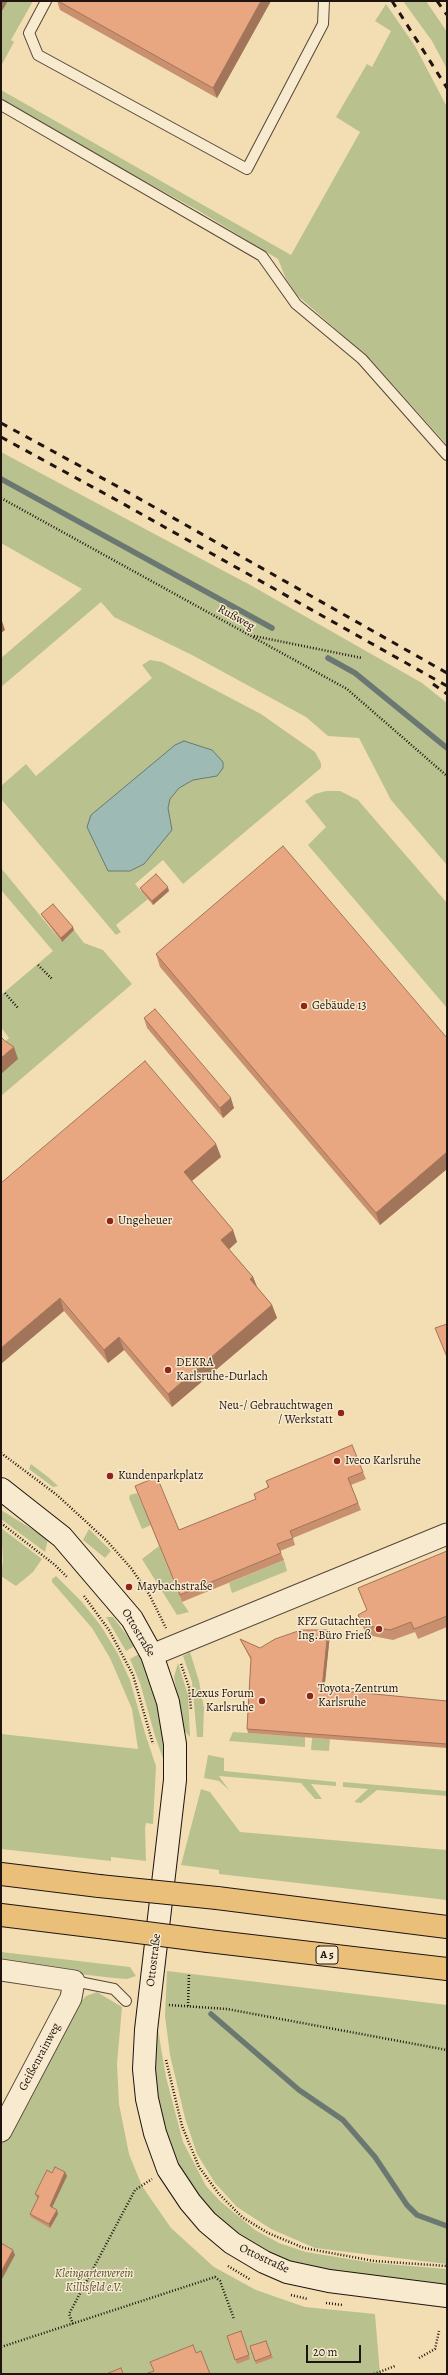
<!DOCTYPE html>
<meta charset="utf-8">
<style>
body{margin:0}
#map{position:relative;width:448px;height:2375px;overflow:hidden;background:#f3deb3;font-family:Alegreya,serif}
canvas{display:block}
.frame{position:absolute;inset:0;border:2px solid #201410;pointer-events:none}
.scale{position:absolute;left:306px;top:2345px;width:55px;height:18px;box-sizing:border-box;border:2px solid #201410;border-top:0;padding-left:5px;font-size:12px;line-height:14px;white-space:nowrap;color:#201410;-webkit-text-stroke:3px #f7eace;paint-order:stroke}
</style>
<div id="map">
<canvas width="448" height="2375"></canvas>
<div class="frame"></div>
<div class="scale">20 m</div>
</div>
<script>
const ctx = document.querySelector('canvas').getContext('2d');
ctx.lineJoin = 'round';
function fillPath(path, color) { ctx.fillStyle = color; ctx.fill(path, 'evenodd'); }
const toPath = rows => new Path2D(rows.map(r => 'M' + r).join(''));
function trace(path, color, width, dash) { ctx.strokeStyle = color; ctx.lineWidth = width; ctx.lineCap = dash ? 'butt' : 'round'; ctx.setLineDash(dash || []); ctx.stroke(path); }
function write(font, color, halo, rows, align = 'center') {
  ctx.font = font + ' Alegreya,serif'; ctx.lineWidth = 3; ctx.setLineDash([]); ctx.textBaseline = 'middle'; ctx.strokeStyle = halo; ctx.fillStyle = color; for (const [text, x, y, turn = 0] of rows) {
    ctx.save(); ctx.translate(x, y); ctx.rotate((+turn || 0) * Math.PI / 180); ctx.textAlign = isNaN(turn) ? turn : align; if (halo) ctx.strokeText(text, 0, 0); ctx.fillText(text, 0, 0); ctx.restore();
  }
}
fillPath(toPath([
 [8,1,33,1,11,40,14,42,1,66,1,13],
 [403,1,426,1,447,32,447,69,432,41],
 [386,4,415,46,447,107,447,445,372,361,297,295,286,279,278,259,199,211,115,165,1,99,1,90,291,255,360,132,336,117,367,64,372,67,391,31,375,21],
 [1,452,252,586,422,683,447,703,447,865,391,800,359,738,328,736,306,717,192,655,114,617,101,602,1,687,1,658,82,589,1,543],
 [150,660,162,662,261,714,315,752,321,763,321,768,183,884,163,860,135,884,148,899,116,925,121,932,116,935,1,799,1,786,26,764,36,776,152,678,142,665],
 [326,791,340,791,358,800,447,903,447,1008,308,845,326,827,305,801,315,794],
 [1,868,62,942,74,930,84,943,103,950,132,984,1,1096,1,1045,9,1038,1,1027,1,995,53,951,1,890],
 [31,1464,48,1477,58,1486,53,1487,29,1469],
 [137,1493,151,1525,142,1529,129,1498,130,1495],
 [1,1510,48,1539,45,1552,1,1519],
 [1,1528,42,1559,33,1572,16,1586,1,1576,3,1561],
 [89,1529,111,1551,105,1558,83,1540],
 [159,1546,182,1602,189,1612,177,1615,142,1559],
 [284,1560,287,1571,232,1593,229,1583],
 [56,1576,82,1602,101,1626,118,1654,130,1680,145,1733,156,1766,153,1824,146,1823,145,1828,146,1861,111,1857,111,1861,1,1849,1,1734,138,1749,132,1709,110,1658,92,1628,52,1582,52,1579],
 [106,1617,113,1617,135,1646,126,1651],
 [190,1652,199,1681,204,1708,203,1737,197,1737,192,1682,183,1656],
 [139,1654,155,1693,164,1730,166,1767,155,1736,140,1683,130,1659],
 [178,1663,188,1695,190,1737,183,1729,175,1683,174,1677],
 [233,1732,305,1737,305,1747,229,1741],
 [312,1738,330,1739,329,1751,311,1750],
 [208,1755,224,1758,224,1771,336,1782,336,1786,311,1784,322,1799,315,1799,301,1783,219,1776,229,1790,219,1781,204,1778],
 [343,1782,447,1791,447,1796,377,1790,361,1803,354,1802,368,1789,343,1787],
 [201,1789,210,1792,240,1832,447,1850,447,1900,219,1874,219,1870,181,1865],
 [1,1952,130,1967,136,1976,127,1979,114,1978,1,1965],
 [167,1971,447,2005,447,2264,315,2248,271,2229,237,2207,215,2183,197,2154,185,2118,170,2055,165,2016],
 [97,1992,122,2007,117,2064,119,2104,129,2154,142,2186,171,2228,214,2267,256,2290,305,2307,375,2314,380,2374,1,2374,1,2143,73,2011,86,1996],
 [156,2018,166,2077,183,2142,206,2186,220,2201,255,2230,279,2243,306,2252,374,2263,447,2269,447,2284,338,2273,283,2259,260,2249,237,2234,216,2216,203,2203,178,2164,160,2118,155,2071]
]), '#b9c28e');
const water = toPath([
 [184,741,212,750,223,762,223,768,217,776,193,780,179,788,170,799,168,808,172,830,144,864,130,871,108,871,87,827,91,815,175,745,184,741]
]);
fillPath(water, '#9dbbb4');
trace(water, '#6b7872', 1);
trace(toPath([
 [1,479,272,628],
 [328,658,355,673,447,748],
 [211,2014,299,2090,343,2120,375,2157,407,2205,417,2215,447,2226]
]), '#6b7872', 5.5);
const service = toPath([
 [46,1,29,33,38,55,247,169,323,24,324,1],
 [1,105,262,256,296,304,362,359,447,455],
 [74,1981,114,1989,126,2001]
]);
const minor = toPath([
 [152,1655,447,1534],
 [1,1970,74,1981,71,1998,1,2131]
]);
const secondary = toPath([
 [1,1489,62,1537,132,1619,152,1655,168,1702,175,1744,175,1780,146,2030,144,2069,147,2099,155,2133,168,2169,190,2202,207,2222,232,2243,264,2262,287,2272,329,2281,447,2296]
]);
const motorway = toPath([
 [1,1874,99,1886],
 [217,1898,447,1927],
 [1,1915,107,1928],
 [208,1941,447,1969]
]);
trace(service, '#554639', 12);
trace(minor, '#554639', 23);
trace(secondary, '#201410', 24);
trace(motorway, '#201410', 24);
trace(toPath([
 [1,498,347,689,447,776],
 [254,636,362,658],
 [38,965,52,979],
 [5,993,18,1008],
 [1,1453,57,1495,107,1541,131,1568,149,1594,166,1628],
 [1,1523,55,1565,67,1577],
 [84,1596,109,1630,133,1675,153,1744],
 [181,1664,189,1687,191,1709],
 [169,2005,227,2009,447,2050],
 [188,2006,189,1973],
 [166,2060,182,2126,199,2167,219,2194,242,2217,268,2233,304,2248,374,2261,447,2266],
 [228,2266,251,2280],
 [291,2295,308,2299],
 [326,2303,343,2305],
 [73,2324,69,2314,135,2190,152,2179],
 [1,2347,215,2277,220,2281,234,2319],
 [419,2358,435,2349,439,2331],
 [374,2374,395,2366]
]), '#201410', 2.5, [1, 2]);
trace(service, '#f7eace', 10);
trace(minor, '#f7eace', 21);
trace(secondary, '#f7eace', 22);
trace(motorway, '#eabf7a', 22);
trace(toPath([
 [392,1,447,88],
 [437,1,447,15],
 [1,423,124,490,447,673],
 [1,437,120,502,447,686],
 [433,684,447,694]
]), '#201410', 3, [7, 7]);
const motorwayBridge = toPath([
 [99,1886,217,1898],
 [107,1928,208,1941]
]);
trace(motorwayBridge, '#201410', 24, []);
trace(motorwayBridge, '#eabf7a', 22);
fillPath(toPath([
 [57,1,271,1,217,98,60,10],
 [140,888,169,891,153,905,142,892],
 [41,914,74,930,62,942,43,917],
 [156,954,447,1038,447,1169,380,1225,160,967],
 [144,1018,234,1108,223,1118,147,1028],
 [216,1144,221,1157,192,1181,233,1230,237,1242,229,1249,253,1277,257,1287,272,1305,277,1318,172,1407,124,1350,108,1363,64,1311,1,1183],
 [363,1472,366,1479,351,1485,361,1510,293,1538,295,1545,280,1551,284,1560,182,1602,135,1486,179,1530,256,1499,254,1494,268,1488,266,1481],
 [447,1551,447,1627,418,1639,415,1632,393,1640,367,1635,362,1625,358,1615,367,1610,358,1588],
 [330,1634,324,1689,447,1701,447,1748,248,1733,247,1729,251,1660,242,1643,240,1639,260,1648],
 [65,2172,67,2176,52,2207,58,2214,50,2228,31,2217,30,2214,38,2198,37,2198,35,2194,52,2173],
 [241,2331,250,2359,237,2364,227,2336],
 [266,2341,273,2358,256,2364,250,2346]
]), '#c8906e');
fillPath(toPath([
 [1,1,8,1,1,13],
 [261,1,271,1,217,98,213,88],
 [2,621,5,630,1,633,1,622],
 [168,887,169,891,153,905,152,901],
 [73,927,74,930,62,942,61,938],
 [14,1047,18,1059,1,1074,1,1058],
 [231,1098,234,1108,223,1118,220,1108],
 [216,1144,221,1157,188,1184,184,1172],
 [447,1152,447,1169,380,1225,376,1213],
 [233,1230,237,1242,226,1252,221,1240],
 [253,1277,258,1289,250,1279],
 [60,1298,64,1311,1,1364,1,1348],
 [272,1305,277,1318,172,1407,168,1394],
 [119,1337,124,1350,108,1363,104,1350],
 [328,1630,330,1634,324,1693,322,1689],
 [65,2172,67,2176,51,2210,50,2206],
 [57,2210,58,2214,50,2228,49,2224],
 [13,2250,15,2255,1,2281,1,2272]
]), '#a2755a');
const building = toPath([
 [58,1,261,1,213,88,58,1],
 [283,846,447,1038,447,1152,376,1213,156,954,283,846],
 [156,874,168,887,152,901,140,888,156,874],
 [53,904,73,927,61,938,41,914,53,904],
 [155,1009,231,1098,220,1108,144,1018,155,1009],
 [1,1037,5,1041,14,1047,1,1058,1,1037],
 [145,1061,216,1144,184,1172,233,1230,221,1240,253,1277,250,1279,272,1305,168,1394,119,1337,104,1350,60,1298,1,1348,1,1183,145,1061],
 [447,1324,447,1357,435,1328,447,1324],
 [352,1445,363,1472,348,1478,358,1503,290,1531,293,1538,277,1544,281,1553,180,1595,135,1486,157,1477,179,1530,256,1499,254,1494,269,1487,266,1481,352,1445],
 [447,1551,447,1616,414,1629,411,1622,390,1630,363,1625,358,1615,367,1610,358,1588,447,1551],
 [301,1630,328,1630,322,1689,447,1701,447,1744,247,1729,251,1658,240,1639,260,1648,275,1639,301,1630],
 [55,2167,65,2172,50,2206,57,2210,49,2224,30,2214,39,2196,35,2194,47,2170,52,2173,55,2167],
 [1,2243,13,2250,1,2272,1,2243],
 [241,2331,249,2355,235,2360,227,2336,241,2331],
 [266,2341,271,2355,255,2361,250,2346,266,2341],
 [193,2345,196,2353,201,2351,210,2374,145,2374,154,2371,150,2362,193,2345],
 [121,2368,123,2374,106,2374,121,2368]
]);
fillPath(building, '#e8a780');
trace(building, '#a2755a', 1);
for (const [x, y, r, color] of [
 [304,1006,4,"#8f2418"],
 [110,1221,4,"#8f2418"],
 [168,1370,4,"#8f2418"],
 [341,1413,4,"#8f2418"],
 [337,1461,4,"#8f2418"],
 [110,1476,4,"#8f2418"],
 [129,1587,4,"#8f2418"],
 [379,1629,4,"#8f2418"],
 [310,1696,4,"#8f2418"],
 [262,1701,4,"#8f2418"]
]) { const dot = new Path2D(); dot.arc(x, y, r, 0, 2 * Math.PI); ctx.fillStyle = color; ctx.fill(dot); trace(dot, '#f7eace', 1.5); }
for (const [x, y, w] of [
 [327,1955,22]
]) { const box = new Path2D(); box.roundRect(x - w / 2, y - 9, w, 18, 3); ctx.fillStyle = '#f7eace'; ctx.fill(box); trace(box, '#201410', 1); }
write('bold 11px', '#201410', null, [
 ["A 5",327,1955]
]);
write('12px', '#201410', '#f7eace', [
 ["Rußweg",236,618,29],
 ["Ottostraße",138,1633,59],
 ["Ottostraße",154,1960,-83],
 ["Geißenrainweg",40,2057,-62],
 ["Ottostraße",264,2259,25]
]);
write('12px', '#201410', '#f7eace', [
 ["Gebäude 13",312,1006],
 ["Ungeheuer",118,1221],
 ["DEKRA",176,1363],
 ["Karlsruhe-Durlach",176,1377],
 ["Neu-/ Gebrauchtwagen",333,1406,"right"],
 ["/ Werkstatt",333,1420,"right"],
 ["Iveco Karlsruhe",345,1461],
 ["Kundenparkplatz",118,1476],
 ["Maybachstraße",137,1587],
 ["KFZ Gutachten",371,1622,"right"],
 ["Ing.Büro Frieß",371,1636,"right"],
 ["Toyota-Zentrum",318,1689],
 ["Karlsruhe",318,1703],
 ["Lexus Forum",254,1694,"right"],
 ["Karlsruhe",254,1708,"right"]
], 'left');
write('italic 12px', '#56513c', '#f7eace', [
 ["Kleingartenverein",94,2274],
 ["Killisfeld e.V.",94,2288]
]);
</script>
